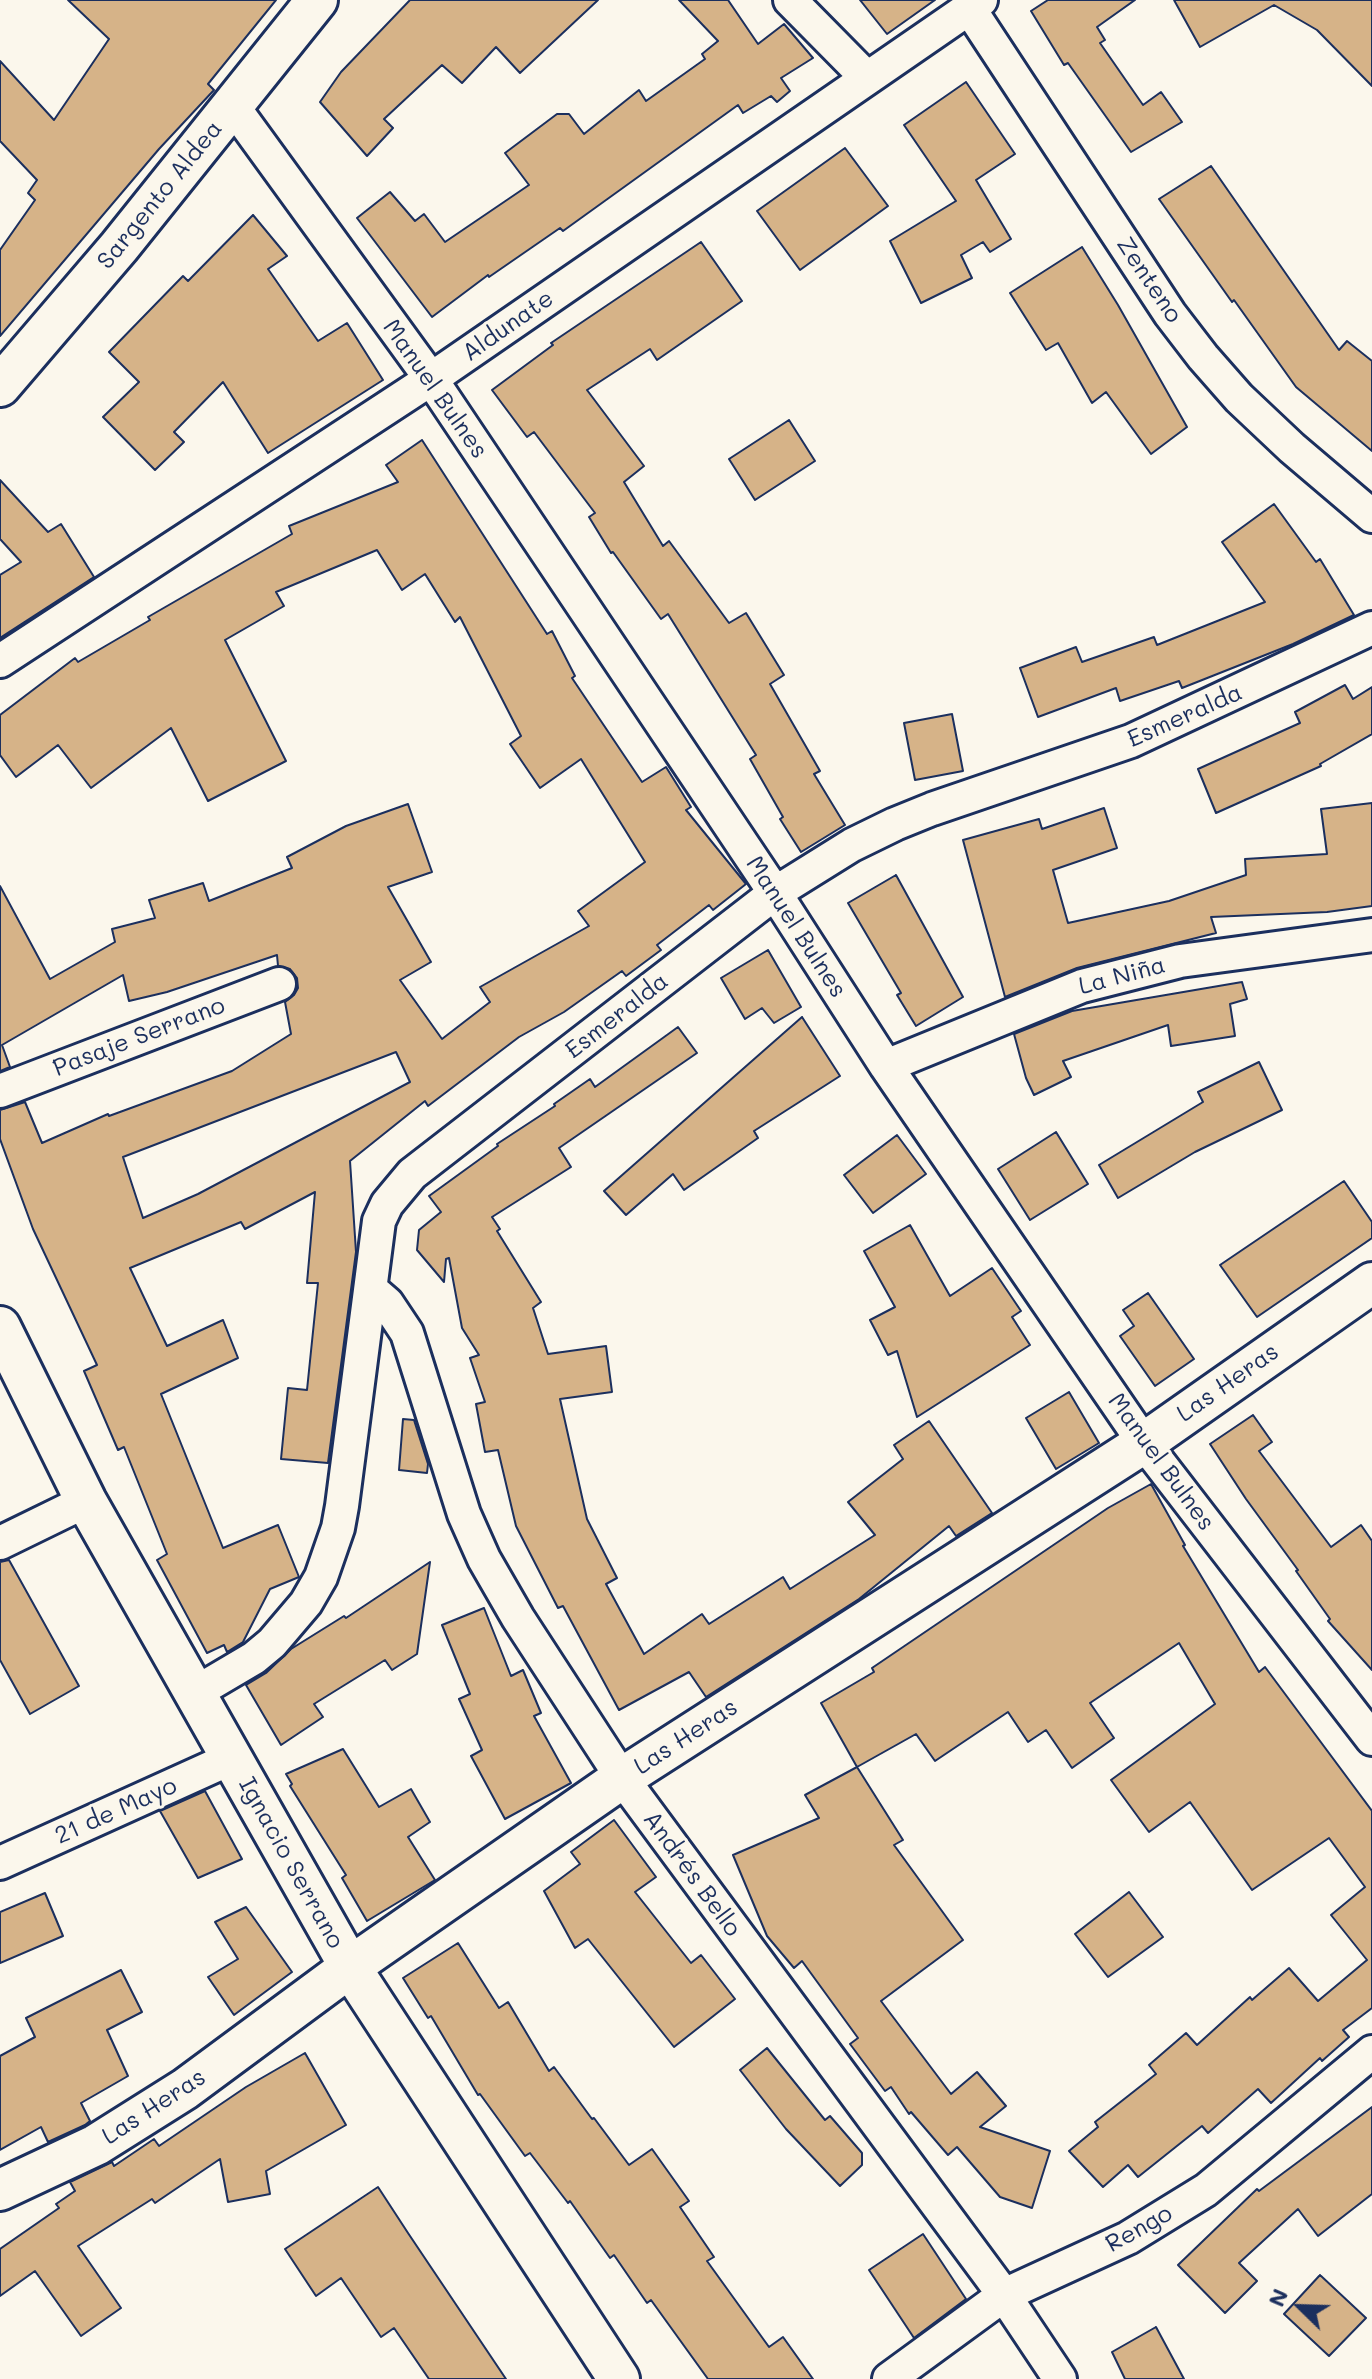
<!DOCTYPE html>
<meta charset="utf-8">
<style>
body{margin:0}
#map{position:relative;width:1372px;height:2379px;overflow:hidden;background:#fbf7ec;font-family:Mali,sans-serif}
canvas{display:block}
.north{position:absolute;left:1260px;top:2267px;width:80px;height:80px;-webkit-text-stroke:6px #fbf7ec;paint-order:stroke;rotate:293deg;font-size:22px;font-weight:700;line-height:32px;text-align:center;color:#1b2f5e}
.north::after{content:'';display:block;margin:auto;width:28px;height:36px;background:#1b2f5e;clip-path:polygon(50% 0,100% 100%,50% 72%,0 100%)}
</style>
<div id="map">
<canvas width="1372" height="2379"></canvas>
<div class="north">N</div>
</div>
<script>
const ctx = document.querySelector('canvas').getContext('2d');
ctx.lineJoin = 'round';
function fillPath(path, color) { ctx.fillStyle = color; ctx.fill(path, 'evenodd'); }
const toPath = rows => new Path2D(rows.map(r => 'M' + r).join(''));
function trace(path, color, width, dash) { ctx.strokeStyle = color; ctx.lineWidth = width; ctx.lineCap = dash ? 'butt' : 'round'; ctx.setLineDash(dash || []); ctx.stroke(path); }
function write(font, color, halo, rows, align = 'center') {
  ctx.font = font + ' Mali,sans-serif'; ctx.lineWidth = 6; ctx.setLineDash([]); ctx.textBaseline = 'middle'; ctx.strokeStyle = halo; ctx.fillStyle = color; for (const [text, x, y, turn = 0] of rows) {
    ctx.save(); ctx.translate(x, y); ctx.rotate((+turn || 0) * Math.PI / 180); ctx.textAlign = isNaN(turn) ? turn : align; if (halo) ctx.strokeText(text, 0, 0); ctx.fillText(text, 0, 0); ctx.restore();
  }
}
const building = toPath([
 [68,0,276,0,208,84,214,90,159,149,0,336,0,250,35,200,28,193,37,180,0,141,0,61,54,120,109,39,68,0],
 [410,0,598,0,520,73,496,47,462,83,442,65,384,119,393,128,367,156,320,102,341,72,410,0],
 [679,0,728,0,758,44,784,24,813,58,781,78,790,91,777,102,771,96,743,113,738,105,563,231,560,228,489,277,488,275,432,317,357,218,390,192,415,221,424,214,445,242,529,185,505,153,557,114,569,114,584,134,639,90,646,101,705,59,702,54,718,41,679,0],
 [860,0,935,0,887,34,860,0],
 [1048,0,1135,0,1097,27,1105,40,1100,43,1143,105,1161,92,1182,122,1131,152,1068,63,1064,65,1031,11,1048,0],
 [1174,0,1372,0,1372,86,1317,30,1274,5,1200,47,1174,0],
 [966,82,1015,154,976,180,1011,239,990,252,983,242,961,255,972,278,921,303,890,241,956,201,904,125,966,82],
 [845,148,888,206,800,270,757,211,845,148],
 [1211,166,1339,350,1347,341,1372,361,1372,451,1296,387,1234,300,1232,302,1159,199,1211,166],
 [253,215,287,256,268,269,318,341,347,323,383,380,268,453,223,382,174,432,184,442,155,470,103,417,139,382,109,352,183,276,188,281,253,215],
 [701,242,742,301,657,360,650,349,587,390,644,466,624,482,663,546,669,541,729,623,746,613,784,675,770,684,820,771,814,774,845,825,801,852,780,819,783,817,750,759,756,755,668,614,661,619,613,552,611,553,589,517,595,513,534,432,527,437,492,390,553,345,551,343,701,242],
 [1082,247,1118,305,1187,427,1151,454,1106,392,1092,403,1058,343,1046,350,1010,293,1082,247],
 [789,420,815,461,755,500,729,459,789,420],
 [422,440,547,634,552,631,575,676,572,678,642,782,666,767,691,807,686,810,746,884,713,910,709,905,657,945,661,950,626,976,622,971,564,1012,519,1037,428,1106,425,1101,350,1161,356,1252,328,1463,281,1459,288,1388,307,1390,318,1283,307,1283,315,1192,245,1229,241,1222,130,1268,167,1346,223,1320,238,1358,161,1394,223,1548,278,1525,299,1577,270,1589,243,1642,227,1652,224,1645,207,1653,157,1560,167,1554,124,1447,118,1450,84,1371,97,1365,33,1229,0,1139,0,1110,25,1102,42,1143,108,1114,109,1116,232,1071,291,1034,285,1002,294,995,298,988,297,978,290,969,278,966,277,955,167,992,129,1001,123,975,2,1045,10,1067,0,1071,0,886,50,979,115,942,112,929,155,918,149,900,203,883,209,901,292,868,287,857,346,826,408,804,432,872,388,887,431,962,400,980,442,1039,490,1002,480,987,589,926,578,911,645,862,581,759,540,788,510,744,521,736,460,617,455,622,425,574,402,590,377,550,276,592,284,606,225,640,286,761,208,801,171,728,91,788,58,745,16,777,0,755,0,715,75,658,78,662,150,620,148,617,292,534,289,526,398,482,386,465,422,440],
 [396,1052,410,1082,198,1194,143,1218,123,1157,396,1052],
 [0,480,48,532,61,524,94,577,0,638,0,575,21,562,0,539,0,480],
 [1274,504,1316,562,1320,559,1354,615,1293,644,1182,688,1179,681,1120,701,1116,688,1038,717,1020,668,1076,647,1082,662,1154,637,1157,645,1265,602,1222,542,1274,504],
 [1345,685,1353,699,1372,687,1372,734,1320,764,1321,766,1216,813,1198,769,1300,723,1295,712,1345,685],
 [952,714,963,771,915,780,904,723,952,714],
 [1372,803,1372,906,1327,912,1211,917,1216,933,1077,968,1005,997,963,840,1039,819,1042,829,1104,808,1117,848,1053,870,1068,923,1169,901,1246,875,1245,859,1327,854,1321,809,1372,803],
 [896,875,963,997,916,1026,897,995,901,993,848,903,896,875],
 [768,950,801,1007,774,1023,762,1008,745,1019,721,978,768,950],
 [1242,982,1247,999,1230,1004,1235,1036,1171,1046,1168,1025,1063,1061,1071,1077,1034,1095,1026,1078,1014,1034,1072,1011,1242,982],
 [802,1017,840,1076,754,1131,758,1138,684,1190,673,1174,626,1215,604,1191,802,1017],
 [678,1027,697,1053,559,1148,571,1167,492,1217,500,1229,497,1231,541,1302,533,1308,548,1354,606,1346,612,1392,560,1399,587,1519,617,1578,606,1584,644,1654,702,1614,709,1624,783,1577,790,1589,875,1535,848,1502,903,1459,894,1445,929,1421,992,1513,956,1536,949,1526,859,1599,706,1697,689,1672,619,1710,563,1606,558,1608,516,1526,498,1450,485,1452,476,1404,485,1402,470,1358,479,1355,462,1328,449,1258,446,1259,444,1282,417,1250,419,1230,441,1212,429,1196,498,1146,497,1144,555,1106,554,1104,590,1079,595,1087,678,1027],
 [1259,1062,1282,1110,1195,1152,1118,1198,1099,1165,1203,1102,1198,1092,1259,1062],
 [1056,1132,1088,1184,1030,1220,998,1169,1056,1132],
 [897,1135,926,1174,873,1213,844,1175,897,1135],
 [1344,1181,1372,1222,1372,1238,1257,1317,1220,1265,1344,1181],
 [910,1225,950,1296,992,1268,1021,1311,1012,1317,1030,1345,917,1417,897,1351,888,1355,870,1320,895,1307,864,1251,910,1225],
 [1148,1293,1194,1359,1155,1386,1120,1336,1134,1326,1123,1310,1148,1293],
 [1069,1392,1099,1443,1056,1469,1026,1418,1069,1392],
 [1253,1415,1272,1442,1259,1451,1331,1547,1361,1525,1372,1541,1372,1670,1328,1621,1330,1619,1296,1571,1298,1570,1246,1499,1210,1444,1253,1415],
 [403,1419,414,1420,428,1464,427,1473,399,1470,403,1419],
 [1151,1484,1185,1545,1183,1546,1259,1672,1265,1667,1372,1811,1372,2008,1343,2030,1349,2037,1322,2061,1320,2058,1271,2103,1258,2089,1208,2133,1202,2126,1138,2177,1128,2165,1103,2187,1069,2151,1098,2127,1095,2122,1156,2074,1149,2065,1186,2033,1197,2045,1250,1997,1252,2000,1289,1968,1318,2001,1367,1960,1331,1915,1365,1887,1329,1838,1252,1890,1190,1802,1149,1832,1111,1780,1215,1704,1179,1643,1090,1703,1114,1738,1072,1768,1046,1730,1028,1742,1008,1712,935,1761,916,1734,857,1767,821,1703,874,1672,872,1668,1108,1508,1151,1484],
 [9,1560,79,1686,30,1714,0,1660,0,1562,9,1560],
 [430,1562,417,1654,392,1670,385,1660,314,1704,323,1717,281,1745,246,1685,266,1673,291,1649,344,1616,346,1618,430,1562],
 [484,1608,511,1676,523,1670,541,1713,534,1716,571,1783,505,1819,471,1756,482,1750,459,1699,470,1694,442,1625,484,1608],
 [343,1749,379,1807,411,1789,430,1822,408,1837,435,1880,367,1921,342,1878,346,1875,290,1786,292,1784,286,1774,343,1749],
 [857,1767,903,1840,894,1845,963,1940,881,2001,951,2094,977,2072,1006,2106,980,2127,1050,2151,1032,2208,1000,2197,957,2147,948,2155,911,2112,909,2114,891,2087,885,2091,850,2044,858,2038,802,1961,794,1968,767,1936,733,1855,819,1818,805,1795,857,1767],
 [205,1791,242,1859,198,1878,160,1811,205,1791],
 [614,1820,656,1877,635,1892,691,1963,701,1955,735,1999,674,2047,588,1939,575,1948,544,1891,580,1864,571,1852,614,1820],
 [1129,1892,1163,1937,1108,1977,1075,1934,1129,1892],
 [45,1893,63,1936,0,1963,0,1912,45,1893],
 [246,1907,292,1972,234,2015,208,1977,238,1959,215,1922,246,1907],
 [458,1943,499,2008,508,2002,549,2071,554,2067,592,2119,594,2118,629,2165,652,2149,689,2201,680,2207,714,2257,707,2261,769,2347,783,2337,813,2379,708,2379,651,2300,647,2303,614,2255,610,2258,570,2201,568,2203,530,2153,525,2156,480,2094,478,2095,431,2016,428,2018,403,1978,458,1943],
 [121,1970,142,2012,107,2030,128,2076,81,2103,90,2121,85,2125,48,2142,41,2127,0,2150,0,2056,35,2037,26,2018,121,1970],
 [767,2048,825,2120,830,2116,862,2153,862,2165,840,2186,786,2129,740,2070,767,2048],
 [305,2053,346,2125,266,2171,270,2194,228,2202,220,2159,155,2203,152,2199,78,2246,121,2308,81,2336,35,2271,0,2296,0,2249,59,2208,56,2204,75,2191,70,2182,112,2162,114,2166,154,2139,159,2146,246,2087,305,2053],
 [1372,2107,1372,2194,1318,2236,1298,2209,1239,2263,1257,2281,1225,2313,1178,2265,1257,2189,1259,2191,1372,2107],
 [378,2187,408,2233,506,2379,429,2379,394,2328,381,2337,341,2278,316,2296,285,2249,378,2187],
 [923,2234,966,2299,914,2338,869,2270,923,2234],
 [1320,2275,1366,2318,1329,2356,1284,2314,1320,2275],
 [1156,2327,1184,2379,1125,2379,1112,2352,1156,2327]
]);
fillPath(building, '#d6b388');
trace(building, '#1b2f5e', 2);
const minor = toPath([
 [790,0,867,78],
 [969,8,1170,314,1203,357,1239,398,1292,448,1372,516],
 [232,105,431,379,775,893,886,1066,1144,1443,1372,1739],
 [0,661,431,379,981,0],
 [886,1066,1082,986,1180,961,1372,935],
 [0,1091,279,984],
 [372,1290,387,1303,407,1333,464,1514,484,1559,518,1618,622,1778,1004,2295,1060,2379],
 [0,1543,86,1501],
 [193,1694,254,1658,272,1643,306,1603,321,1577,338,1528,342,1506,379,1221,387,1204,412,1174,775,893,852,845,895,824,932,809,1131,741,1372,628],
 [0,1863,232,1758],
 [889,2379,1004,2295,1128,2238,1206,2190,1372,2052]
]);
const tertiary = toPath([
 [0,386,119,247,317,0],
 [0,1327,86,1501,350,1967,619,2379],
 [0,2190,96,2145,185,2089,350,1967,622,1778,1144,1443,1372,1283]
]);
trace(minor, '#1b2f5e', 38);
trace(tertiary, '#1b2f5e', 46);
trace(minor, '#fbf7ec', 32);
trace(tertiary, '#fbf7ec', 40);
write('24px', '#1b2f5e', '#fbf7ec', [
 ["Sargento Aldea",160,195,-51],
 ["Zenteno",1149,280,56],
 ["Aldunate",508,326,-35],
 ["Manuel Bulnes",435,389,55],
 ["Esmeralda",1185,716,-24],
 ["Manuel Bulnes",796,927,57],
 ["La Niña",1122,976,-15],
 ["Esmeralda",617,1016,-38],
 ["Pasaje Serrano",139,1037,-21],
 ["Las Heras",1228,1383,-35],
 ["Manuel Bulnes",1161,1462,54],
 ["Las Heras",686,1737,-33],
 ["21 de Mayo",116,1811,-24],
 ["Ignacio Serrano",291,1863,61],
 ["Andrés Bello",692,1874,54],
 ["Las Heras",154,2107,-33],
 ["Rengo",1139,2229,-29]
]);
</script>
